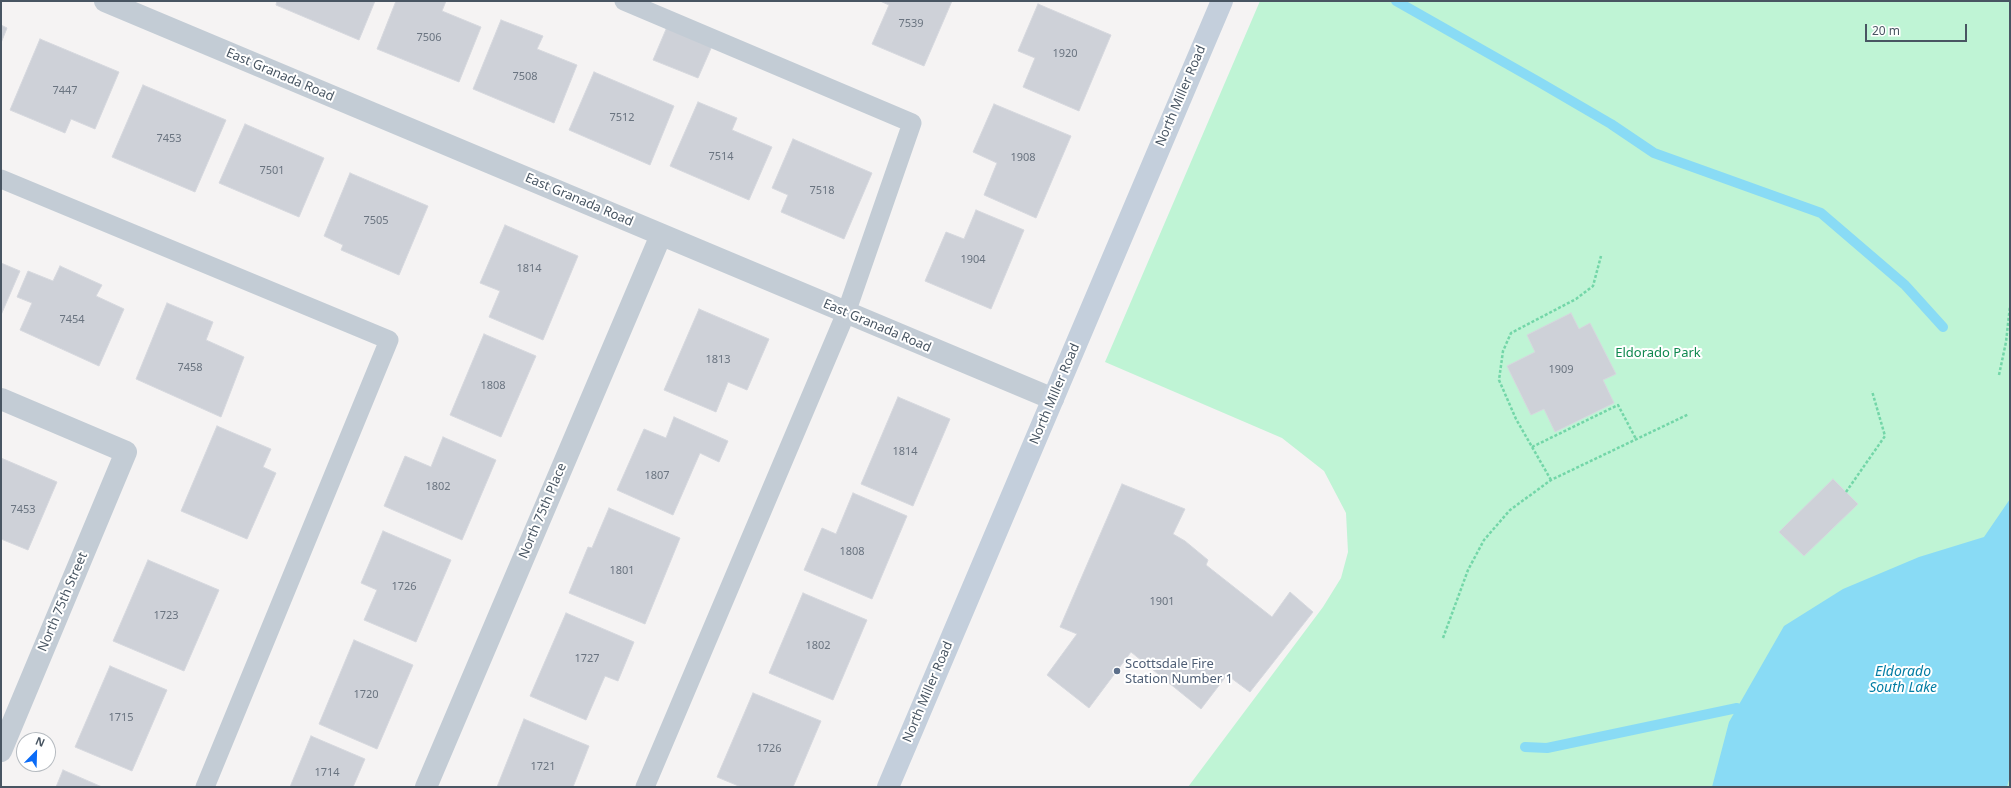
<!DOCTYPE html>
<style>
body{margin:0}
#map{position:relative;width:2011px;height:788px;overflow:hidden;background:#f5f3f3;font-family:"Noto Sans",sans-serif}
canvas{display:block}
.frame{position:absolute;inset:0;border:2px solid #485562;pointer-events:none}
.north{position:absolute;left:16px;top:732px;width:40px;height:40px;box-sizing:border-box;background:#fff;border:1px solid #b6bbc0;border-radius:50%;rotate:23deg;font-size:11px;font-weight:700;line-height:16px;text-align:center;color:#485562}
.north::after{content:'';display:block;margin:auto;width:14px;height:18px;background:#0a6bf7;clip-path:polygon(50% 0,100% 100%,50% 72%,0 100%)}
.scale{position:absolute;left:1865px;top:24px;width:102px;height:18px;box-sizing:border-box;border:2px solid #485562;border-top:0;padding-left:5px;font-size:12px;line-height:14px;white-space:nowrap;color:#485562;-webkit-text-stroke:3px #fff;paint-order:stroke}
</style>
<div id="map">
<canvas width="2011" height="788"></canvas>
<div class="frame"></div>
<div class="north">N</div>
<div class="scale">20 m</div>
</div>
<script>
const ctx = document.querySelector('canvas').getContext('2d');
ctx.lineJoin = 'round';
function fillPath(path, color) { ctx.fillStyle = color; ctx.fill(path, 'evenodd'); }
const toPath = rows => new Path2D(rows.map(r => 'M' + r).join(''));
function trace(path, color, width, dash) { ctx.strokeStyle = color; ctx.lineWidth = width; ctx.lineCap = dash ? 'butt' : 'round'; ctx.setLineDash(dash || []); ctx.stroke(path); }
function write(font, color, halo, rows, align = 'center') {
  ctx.font = font + ' "Noto Sans",sans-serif'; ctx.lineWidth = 4; ctx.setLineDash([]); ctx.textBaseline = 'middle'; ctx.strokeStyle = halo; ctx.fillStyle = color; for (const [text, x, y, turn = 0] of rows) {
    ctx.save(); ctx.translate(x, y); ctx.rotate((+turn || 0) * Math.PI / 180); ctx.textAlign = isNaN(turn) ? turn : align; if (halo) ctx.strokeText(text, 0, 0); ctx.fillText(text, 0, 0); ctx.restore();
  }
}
fillPath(toPath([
 [1260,1,2010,1,2010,787,1188,787,1323,607,1341,578,1348,552,1346,513,1324,471,1282,438,1105,362]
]), '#bff4d5');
fillPath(toPath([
 [2010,499,2010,776,2007,787,1712,787,1729,722,1784,626,1843,589,1919,557,1984,537]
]), '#89dbf5');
trace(toPath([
 [1396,1,1539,82,1611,124,1654,153,1821,213,1905,285,1943,327],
 [1525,747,1547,748,1737,708]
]), '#89dbf5', 10);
const building = toPath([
 [277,1,375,1,359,40,276,5,277,1],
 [396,1,446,1,442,11,481,27,459,82,377,49,396,1],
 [880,1,952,1,924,66,872,44,889,5,880,1],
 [1038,4,1111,35,1079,111,1023,87,1035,58,1018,51,1038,4],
 [501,20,543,36,537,49,577,65,554,123,473,89,501,20],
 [1,25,7,28,1,43,1,25],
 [667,27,712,46,698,78,653,60,667,27],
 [40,39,119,72,95,129,71,119,65,133,10,110,40,39],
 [594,72,674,106,650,165,569,130,594,72],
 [143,85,226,120,195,192,112,157,143,85],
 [698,102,737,118,732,130,772,147,749,200,670,166,698,102],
 [994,104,1071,136,1036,218,984,195,997,163,973,152,994,104],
 [245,124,324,158,299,217,219,183,245,124],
 [793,139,872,173,844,239,781,212,788,195,772,188,793,139],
 [350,173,428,206,399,275,341,250,343,245,324,236,350,173],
 [976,210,1024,230,991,309,925,281,946,232,964,239,976,210],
 [505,225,578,256,543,340,489,317,500,291,480,283,505,225],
 [1,263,20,271,1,315,1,263],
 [60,266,102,285,96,296,124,309,99,366,20,330,32,303,17,297,28,271,53,281,60,266],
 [167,303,213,322,206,340,244,357,221,417,136,379,167,303],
 [699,309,769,339,747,390,728,382,716,412,664,390,699,309],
 [1571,313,1579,329,1590,323,1616,374,1603,380,1614,403,1555,432,1544,409,1531,415,1507,366,1535,352,1527,335,1571,313],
 [484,334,536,356,501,437,450,415,484,334],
 [898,397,950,419,913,506,861,484,898,397],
 [674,417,728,441,719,462,700,453,673,515,617,490,644,429,666,438,674,417],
 [217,426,271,449,263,467,276,473,247,539,181,511,217,426],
 [443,437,496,460,462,540,384,506,405,456,431,467,443,437],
 [1,458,57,482,28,550,1,539,1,458],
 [1833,479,1858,504,1804,556,1779,532,1833,479],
 [1122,484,1185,509,1173,534,1185,541,1208,560,1206,565,1272,617,1290,592,1313,612,1250,692,1227,675,1201,709,1131,652,1089,708,1047,675,1077,634,1060,627,1122,484],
 [853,493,907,516,872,599,804,570,822,528,836,534,853,493],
 [609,508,680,538,645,624,569,593,588,547,592,548,609,508],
 [383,531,451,560,416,642,364,620,377,590,361,583,383,531],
 [148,560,219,590,184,671,113,641,148,560],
 [803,593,867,620,833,700,769,673,803,593],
 [566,613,634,642,618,681,605,676,586,720,530,696,566,613],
 [354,640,413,665,377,749,319,724,354,640],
 [110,666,167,690,132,771,75,747,110,666],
 [753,693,821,721,793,787,741,787,717,777,753,693],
 [524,719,589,746,573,787,497,787,524,719],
 [311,736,365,759,353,787,290,787,311,736],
 [63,770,102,787,56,787,63,770]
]);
fillPath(building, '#ced1d8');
trace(building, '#d6d8de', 1);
trace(toPath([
 [1999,375,2006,342,2010,306],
 [1532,447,1618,405,1636,439],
 [1551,480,1516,419,1499,380,1503,351,1511,333,1576,299,1593,286,1601,256],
 [1846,492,1885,436,1872,391],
 [1443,638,1468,570,1484,540,1510,510,1551,480,1689,414]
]), '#73d6a8', 2.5, [3, 2]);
trace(toPath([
 [624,1,912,123,846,313,645,787],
 [1,179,389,340,205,787]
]), '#c3ccd5', 19);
trace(toPath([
 [105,1,1053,399],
 [1,399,126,452,1,751],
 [426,787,661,235]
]), '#c3ccd5', 22);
trace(toPath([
 [888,787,1222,1]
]), '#c4cfdc', 22);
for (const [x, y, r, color] of [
 [1117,671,4,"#5c6f8a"]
]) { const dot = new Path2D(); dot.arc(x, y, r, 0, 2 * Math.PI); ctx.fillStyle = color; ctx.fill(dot); trace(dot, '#fff', 1.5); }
write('11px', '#6a7480', null, [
 ["7539",911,24],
 ["7506",429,38],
 ["1920",1065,54],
 ["7508",525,77],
 ["7447",65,91],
 ["7512",622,118],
 ["7453",169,139],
 ["7514",721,157],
 ["1908",1023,158],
 ["7501",272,171],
 ["7518",822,191],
 ["7505",376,221],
 ["1904",973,260],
 ["1814",529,269],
 ["7454",72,320],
 ["1813",718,360],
 ["7458",190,368],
 ["1909",1561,370],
 ["1808",493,386],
 ["1814",905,452],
 ["1807",657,476],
 ["1802",438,487],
 ["7453",23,510],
 ["1808",852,552],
 ["1801",622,571],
 ["1726",404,587],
 ["1901",1162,602],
 ["1723",166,616],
 ["1802",818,646],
 ["1727",587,659],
 ["1720",366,695],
 ["1715",121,718],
 ["1726",769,749],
 ["1721",543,767],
 ["1714",327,773]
]);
write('13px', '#485562', '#fff', [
 ["East Granada Road",280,75,23],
 ["North Miller Road",1181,96,-67],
 ["East Granada Road",579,200,23],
 ["East Granada Road",877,326,23],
 ["North Miller Road",1055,394,-67],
 ["North 75th Place",543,511,-67],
 ["North 75th Street",63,602,-67],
 ["North Miller Road",928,692,-67]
]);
write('13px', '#0f884f', '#fff', [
 ["Eldorado Park",1658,353]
]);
write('13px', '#4e5e75', '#fff', [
 ["Scottsdale Fire",1125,664],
 ["Station Number 1",1125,679]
], 'left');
write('italic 14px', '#037da4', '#fff', [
 ["Eldorado",1903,672],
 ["South Lake",1903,688]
]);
</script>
